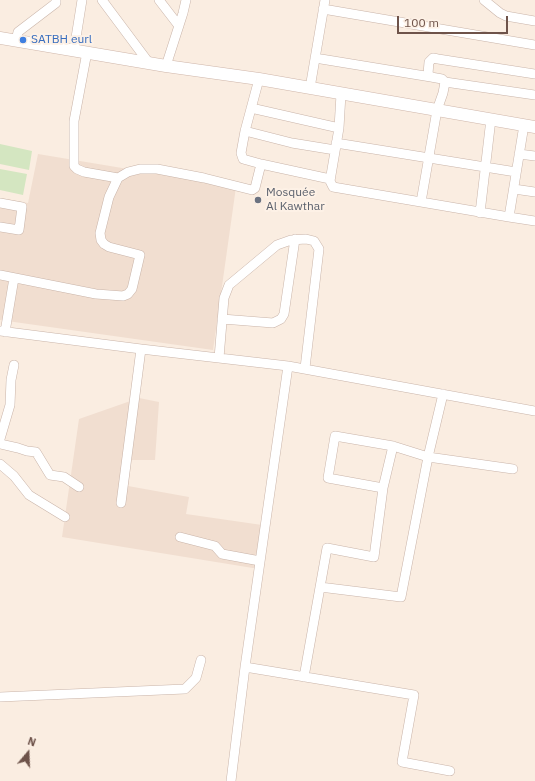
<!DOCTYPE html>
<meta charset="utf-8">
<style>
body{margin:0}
#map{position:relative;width:535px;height:781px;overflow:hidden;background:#faede1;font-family:"IBM Plex Sans",sans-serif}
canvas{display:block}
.north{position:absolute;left:8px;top:733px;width:40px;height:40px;-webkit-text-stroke:3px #fdf1e6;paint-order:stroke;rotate:19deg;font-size:11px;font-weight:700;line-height:16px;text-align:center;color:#6e534a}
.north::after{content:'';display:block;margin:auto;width:14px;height:18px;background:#6e534a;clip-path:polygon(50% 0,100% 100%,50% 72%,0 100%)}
.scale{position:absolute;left:397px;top:16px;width:111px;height:18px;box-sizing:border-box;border:2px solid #6e534a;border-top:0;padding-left:5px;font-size:12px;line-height:14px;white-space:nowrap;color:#6e534a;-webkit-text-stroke:3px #fdf1e6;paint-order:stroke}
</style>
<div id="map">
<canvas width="535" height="781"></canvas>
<div class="north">N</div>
<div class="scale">100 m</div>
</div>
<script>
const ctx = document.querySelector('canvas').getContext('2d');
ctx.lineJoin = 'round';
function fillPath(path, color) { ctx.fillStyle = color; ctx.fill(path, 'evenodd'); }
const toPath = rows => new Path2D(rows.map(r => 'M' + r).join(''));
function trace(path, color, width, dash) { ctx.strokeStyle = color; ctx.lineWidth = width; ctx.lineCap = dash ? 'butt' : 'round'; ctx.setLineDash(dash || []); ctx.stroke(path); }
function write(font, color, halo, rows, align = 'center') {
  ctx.font = font + ' "IBM Plex Sans",sans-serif'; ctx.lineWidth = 4; ctx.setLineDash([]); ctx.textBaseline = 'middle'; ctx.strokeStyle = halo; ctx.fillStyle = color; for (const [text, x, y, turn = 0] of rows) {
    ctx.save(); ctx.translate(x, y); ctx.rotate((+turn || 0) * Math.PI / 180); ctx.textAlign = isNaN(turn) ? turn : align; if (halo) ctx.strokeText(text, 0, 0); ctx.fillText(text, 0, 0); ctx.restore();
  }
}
fillPath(toPath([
 [38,154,236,187,213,350,0,320,0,198,28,203],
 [139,398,159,402,155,460,131,460,128,486,189,497,186,514,262,525,259,569,62,537,79,419]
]), '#f1ded0');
fillPath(toPath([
 [0,144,32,151,29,170,0,164],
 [0,169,27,174,23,195,0,190]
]), '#d4e6c1');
const street = toPath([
 [102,0,149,63],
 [159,0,179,26],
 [484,0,500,13,506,16,535,21],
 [323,9,535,45],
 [16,41,18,32,56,3,56,0],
 [74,50,82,0],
 [87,52,74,121,74,166,77,169,84,172,118,178],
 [315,58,431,77],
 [166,66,183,13,186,0],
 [259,79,245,131,241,153,243,159,261,164,330,179],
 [445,82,535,95],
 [310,88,325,0],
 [341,94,339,128,330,181,333,187,509,217],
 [251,108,339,128],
 [524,125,509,217,535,221],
 [245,131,292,143,335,150],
 [336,143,516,172],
 [519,154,535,156],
 [514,189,535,192],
 [421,202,437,110,443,93,445,82,442,79,431,77,428,74,429,62,433,58,438,59,535,74],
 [0,203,22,207,19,230,0,227],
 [480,213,491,119],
 [0,275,96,294,123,296,128,294,132,289,140,255,109,247,104,244,101,240,100,233,109,197,118,178,128,172,140,169,157,169,204,178,252,190,255,188,261,164],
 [222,319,273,323,281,319,284,314,295,239],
 [0,331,141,349,288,366,535,411],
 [5,332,14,278],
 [219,358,224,298,229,285,277,245,291,240,306,239,314,241,319,249,305,368],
 [0,439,10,405,11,380,14,365],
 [0,444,18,448,27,451,36,452,50,475,64,477,79,487],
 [393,446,428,457,513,469],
 [0,464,14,476,29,495,65,517],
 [121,503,141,349],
 [180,537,215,546,222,554,260,561],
 [320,587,401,597,428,457,443,394],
 [245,667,414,695,402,762,450,771],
 [304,677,327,548,374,557,383,488,393,446,335,436,328,478,383,488],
 [0,697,185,689,196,678,201,660],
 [231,781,245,667,288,366]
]);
const secondary = toPath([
 [0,38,166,66,259,79,535,127]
]);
trace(street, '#c9b4a9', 10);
trace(secondary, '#ceb5a9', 13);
trace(street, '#fff', 9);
trace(secondary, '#fff', 12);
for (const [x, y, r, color] of [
 [23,40,4,"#3f7fe0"],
 [258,200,4,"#6b7280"]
]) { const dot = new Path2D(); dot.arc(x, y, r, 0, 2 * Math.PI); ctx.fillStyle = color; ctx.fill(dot); trace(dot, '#fdf1e6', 1.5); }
write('12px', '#366cbe', '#fdf1e6', [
 ["SATBH eurl",31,40]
], 'left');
write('12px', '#5b616d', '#fdf1e6', [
 ["Mosquée",266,193],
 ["Al Kawthar",266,207]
], 'left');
</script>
